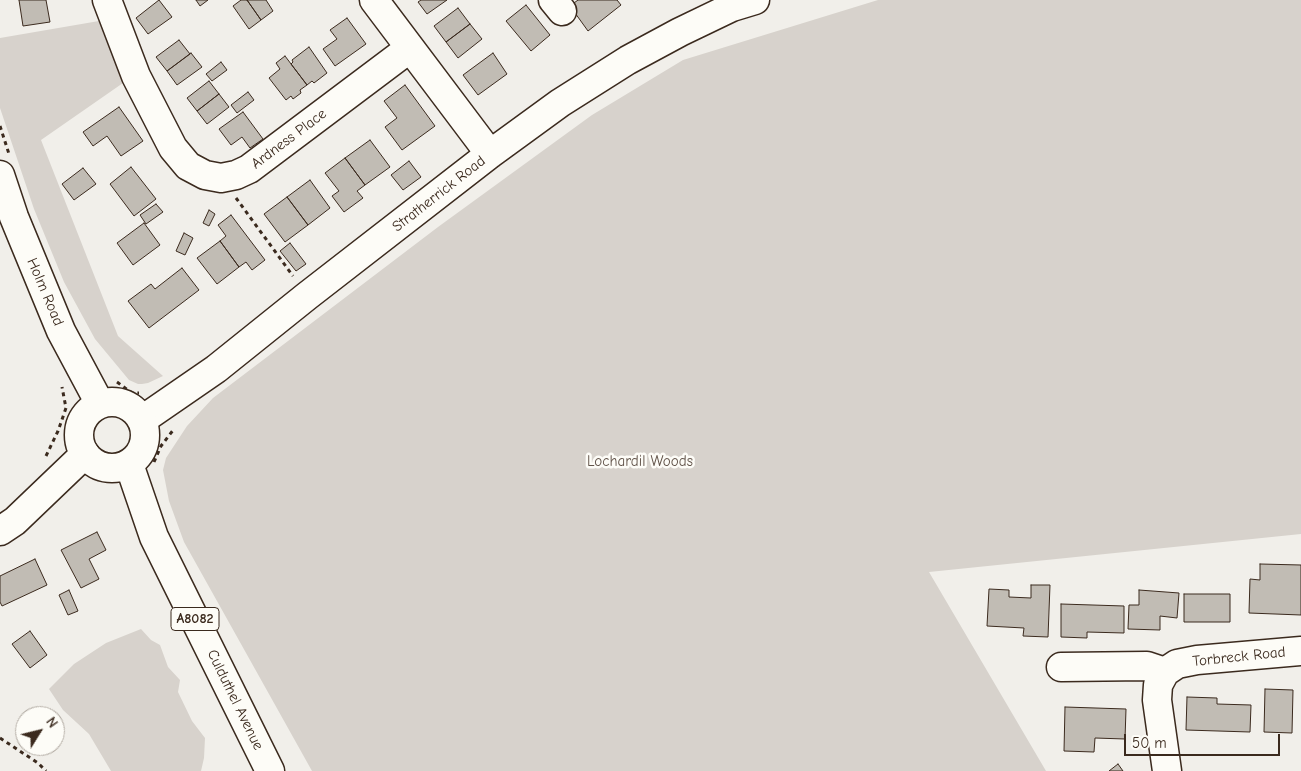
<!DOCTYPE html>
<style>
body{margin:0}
#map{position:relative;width:1301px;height:771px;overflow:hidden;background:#f1efea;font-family:"Comic Neue",sans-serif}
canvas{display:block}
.north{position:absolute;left:15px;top:706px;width:50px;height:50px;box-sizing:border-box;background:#fdfcf7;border:1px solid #afa8a0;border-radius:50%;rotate:54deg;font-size:14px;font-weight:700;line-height:20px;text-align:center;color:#3b2a1e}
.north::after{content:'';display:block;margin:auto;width:18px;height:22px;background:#3b2a1e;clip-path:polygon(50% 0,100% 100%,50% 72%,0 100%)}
.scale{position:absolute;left:1124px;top:734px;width:156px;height:22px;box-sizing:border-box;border:2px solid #3b2a1e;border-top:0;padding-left:6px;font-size:15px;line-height:18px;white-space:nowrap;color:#3b2a1e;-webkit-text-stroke:4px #fdfcf7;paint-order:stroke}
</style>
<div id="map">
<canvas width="1301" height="771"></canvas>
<div class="north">N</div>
<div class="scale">50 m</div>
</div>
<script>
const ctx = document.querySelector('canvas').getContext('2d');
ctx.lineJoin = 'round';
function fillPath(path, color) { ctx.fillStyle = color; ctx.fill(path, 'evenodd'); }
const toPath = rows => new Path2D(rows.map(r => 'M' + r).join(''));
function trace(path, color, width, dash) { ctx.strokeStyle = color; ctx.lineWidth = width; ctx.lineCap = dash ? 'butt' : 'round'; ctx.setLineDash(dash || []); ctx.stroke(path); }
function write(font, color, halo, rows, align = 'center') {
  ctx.font = font + ' "Comic Neue",sans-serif'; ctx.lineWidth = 5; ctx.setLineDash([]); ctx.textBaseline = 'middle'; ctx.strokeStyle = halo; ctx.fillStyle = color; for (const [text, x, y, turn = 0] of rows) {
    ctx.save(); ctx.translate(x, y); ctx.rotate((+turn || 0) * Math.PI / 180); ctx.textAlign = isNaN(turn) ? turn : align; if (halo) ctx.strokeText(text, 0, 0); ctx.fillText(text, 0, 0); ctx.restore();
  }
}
fillPath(toPath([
 [878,0,1301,0,1301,534,929,572,1046,771,312,771,184,542,169,501,163,470,166,458,187,426,213,398,438,227,592,115,683,60],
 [99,21,123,83,41,140,118,336,163,376,148,383,142,384,138,384,129,380,95,339,64,282,34,209,0,108,0,38],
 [141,629,151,640,160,645,168,667,180,680,178,692,192,721,205,738,204,758,201,771,111,771,89,734,63,710,49,689,74,664,106,643]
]), '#d7d2cc');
const building = toPath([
 [19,0,46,0,50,22,23,26,19,0],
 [159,0,172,17,148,34,136,18,159,0],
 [196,0,208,0,200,6,196,0],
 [241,0,247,0,261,20,249,29,233,6,241,0],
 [247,0,266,0,273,11,261,20,247,0],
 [421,0,447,0,427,14,418,2,421,0],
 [578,0,617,0,621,5,588,31,570,6,578,0],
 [526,5,550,35,531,51,506,21,526,5],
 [458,8,470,24,446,42,434,26,458,8],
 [347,18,366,44,335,66,323,49,337,39,330,30,347,18],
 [470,24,482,39,458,58,446,42,470,24],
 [179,40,190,54,167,71,156,57,179,40],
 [309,47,327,73,314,83,312,81,307,85,291,64,293,62,292,60,309,47],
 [191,53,202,67,177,85,167,71,191,53],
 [493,53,507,74,478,95,463,75,493,53],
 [285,56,307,85,300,90,301,93,293,99,291,96,286,100,269,78,280,69,276,63,285,56],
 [221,62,227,70,212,81,206,74,221,62],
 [209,81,219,94,197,111,187,98,209,81],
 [405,85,435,126,402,150,385,127,397,118,384,101,405,85],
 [248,92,254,100,237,113,231,105,248,92],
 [219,94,229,107,207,124,197,111,219,94],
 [119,107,143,141,121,156,107,136,93,146,83,132,119,107],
 [243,112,263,139,250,148,242,137,231,145,219,129,243,112],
 [370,140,390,167,365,185,345,158,370,140],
 [345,158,365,185,357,191,363,198,344,212,332,196,339,191,325,173,345,158],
 [409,161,421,177,403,190,391,175,409,161],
 [131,167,156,199,134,216,110,184,131,167],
 [83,168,96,184,74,200,62,184,83,168],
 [310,180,330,208,308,225,287,197,310,180],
 [287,197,308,225,285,242,264,214,287,197],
 [156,204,163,212,146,224,140,215,156,204],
 [209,210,215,214,209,226,203,223,209,210],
 [231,215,265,260,252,270,246,262,239,267,220,241,226,236,218,225,231,215],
 [144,223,160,245,133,265,117,243,144,223],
 [184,233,193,238,185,255,176,251,184,233],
 [220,241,239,267,217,284,197,258,220,241],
 [290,243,306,264,296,271,280,251,290,243],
 [182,268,199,290,149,328,128,301,151,284,155,289,182,268],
 [97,532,106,550,89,559,99,579,81,588,61,550,97,532],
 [35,559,47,585,2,606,0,602,0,576,35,559],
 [1260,564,1301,565,1301,615,1249,613,1250,579,1260,580,1260,564],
 [1031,585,1050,585,1048,637,1023,636,1024,628,987,626,989,589,1009,590,1009,597,1031,598,1031,585],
 [69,590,78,611,68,615,59,595,69,590],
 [1139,590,1179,593,1177,618,1160,616,1160,630,1128,629,1129,605,1139,605,1139,590],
 [1184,594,1230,594,1230,622,1184,622,1184,594],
 [1061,604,1124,606,1124,633,1087,632,1087,638,1061,637,1061,604],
 [30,631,47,655,30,668,12,644,30,631],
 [1265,689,1293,690,1292,733,1264,732,1265,689],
 [1187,697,1217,698,1217,704,1251,705,1250,732,1186,730,1187,697],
 [1065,707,1126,709,1125,739,1095,738,1094,752,1064,751,1065,707],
 [1118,764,1123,771,1109,771,1118,764]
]);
fillPath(building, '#c1bcb4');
trace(building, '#3b2a1e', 1);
const minor = toPath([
 [107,0,136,76,173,148,188,166,205,175,221,178,236,175,249,169,410,48],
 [374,0,490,154],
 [553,0,562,11],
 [142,420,216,369,307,296,490,154,560,103,628,60,680,32,732,7,755,0],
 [0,531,15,521,85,454],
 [1061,667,1147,666,1165,672],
 [1167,771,1157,700,1158,685,1165,672,1177,664,1197,660,1301,651]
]);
const major = toPath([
 [0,175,14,217,61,331,100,404],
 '79 435a33 33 0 1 1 66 0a33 33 0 1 1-66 0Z',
 [129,464,154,537,270,771]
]);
trace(minor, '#3b2a1e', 31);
trace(major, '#3b2a1e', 31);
trace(toPath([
 [0,126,9,154],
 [236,198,293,276],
 [117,382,132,393,139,393],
 [46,456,58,431,66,408,62,387],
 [154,462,161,446,174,429],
 [0,738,38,763,46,771]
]), '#3b2a1e', 3, [4, 4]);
trace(minor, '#fdfcf7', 28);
trace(major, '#fdfcf7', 28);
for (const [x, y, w] of [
 [195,619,48]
]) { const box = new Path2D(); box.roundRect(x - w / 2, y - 11.5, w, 23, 4); ctx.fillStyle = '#fdfcf7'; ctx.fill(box); trace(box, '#3b2a1e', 1); }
write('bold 14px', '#3b2a1e', null, [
 ["A8082",195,619]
]);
write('15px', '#3b2a1e', '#fdfcf7', [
 ["Ardness Place",289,139,-37],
 ["Stratherrick Road",439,194,-38],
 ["Holm Road",45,292,67],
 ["Torbreck Road",1239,657,-6],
 ["Culduthel Avenue",235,700,64]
]);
write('15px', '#62544a', '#fdfcf7', [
 ["Lochardil Woods",640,462]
]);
</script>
